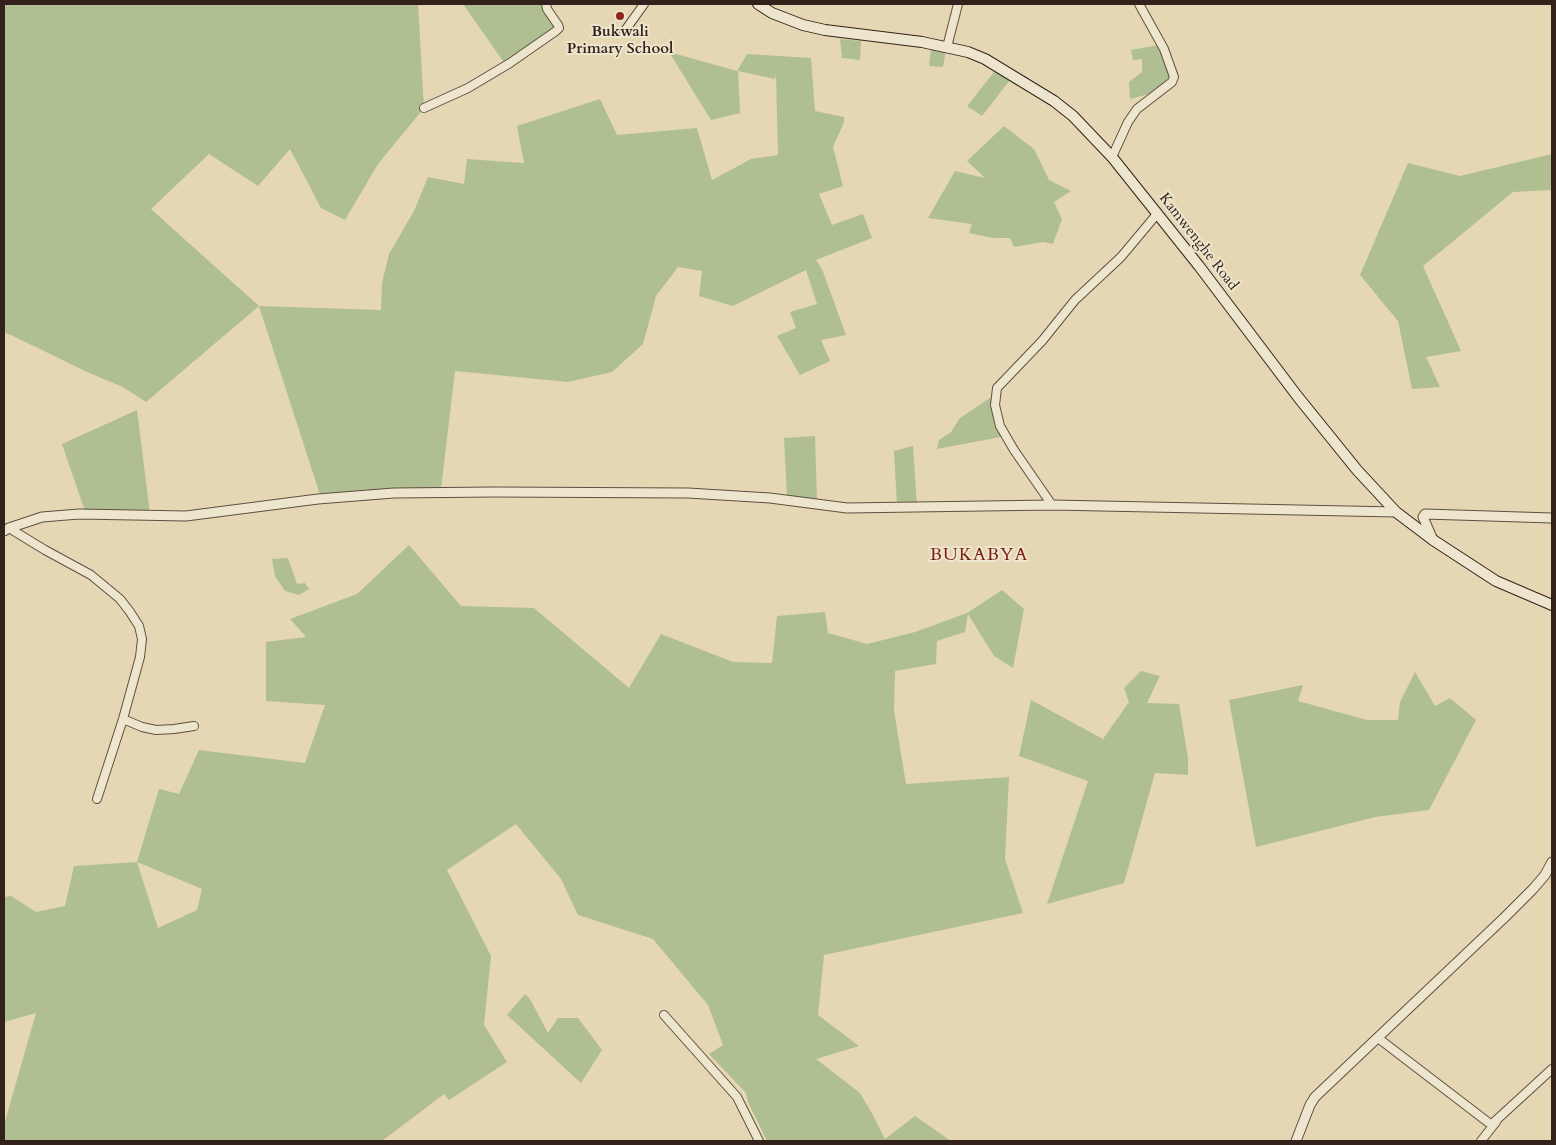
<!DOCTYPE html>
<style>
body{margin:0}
#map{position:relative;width:1556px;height:1145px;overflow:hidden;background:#e5d7b3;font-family:Cardo,serif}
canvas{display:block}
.frame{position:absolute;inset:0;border:5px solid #32221b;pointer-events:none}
</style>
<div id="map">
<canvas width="1556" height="1145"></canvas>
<div class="frame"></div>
</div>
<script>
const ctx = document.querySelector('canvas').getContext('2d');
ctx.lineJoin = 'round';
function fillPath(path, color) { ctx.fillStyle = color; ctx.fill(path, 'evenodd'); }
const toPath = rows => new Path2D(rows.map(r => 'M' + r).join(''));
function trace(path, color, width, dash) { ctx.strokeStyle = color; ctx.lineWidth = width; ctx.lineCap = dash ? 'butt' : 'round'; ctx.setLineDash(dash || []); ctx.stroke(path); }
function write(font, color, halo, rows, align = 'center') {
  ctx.font = font + ' Cardo,serif'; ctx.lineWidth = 4; ctx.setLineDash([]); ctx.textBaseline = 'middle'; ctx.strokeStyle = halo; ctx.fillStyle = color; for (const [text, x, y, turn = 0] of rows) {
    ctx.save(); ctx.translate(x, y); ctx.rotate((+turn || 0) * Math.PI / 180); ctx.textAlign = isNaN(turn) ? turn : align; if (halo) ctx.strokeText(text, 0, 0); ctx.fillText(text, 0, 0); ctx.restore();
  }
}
fillPath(toPath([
 [4,4,418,4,424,108,378,164,345,220,321,208,290,149,258,186,209,154,151,209,259,306,381,310,382,283,389,254,414,211,428,177,464,184,467,159,524,163,517,126,600,99,617,135,697,128,712,180,751,159,778,155,776,75,775,79,738,71,740,113,711,120,669,52,737,71,747,54,811,58,815,111,844,117,844,122,833,147,843,186,819,194,832,225,863,214,872,238,816,260,822,269,846,335,821,340,830,361,800,375,777,336,796,328,790,312,817,304,806,270,733,306,699,296,702,271,678,267,656,296,643,344,612,372,568,382,455,371,441,489,322,501,259,306,146,402,123,387,87,372,11,335,4,333],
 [463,4,548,4,543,11,553,21,556,27,505,64],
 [840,39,861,41,860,60,842,58],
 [1159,45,1173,70,1160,91,1130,99,1129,82,1142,72,1142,59,1133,60,1131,50],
 [931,48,946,50,943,67,929,66],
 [995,71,1010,80,982,116,967,106],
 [1004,126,1034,149,1049,180,1071,191,1054,202,1062,219,1053,244,1043,242,1014,247,1010,238,993,238,969,233,972,224,928,218,955,171,985,178,967,161],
 [1552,154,1552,190,1513,192,1423,266,1461,351,1426,357,1440,387,1412,389,1398,321,1360,275,1408,163,1460,176],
 [996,394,993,405,996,425,1001,437,937,449,939,440,951,432,960,418],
 [137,410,150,514,86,514,62,444],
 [815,436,817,499,787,497,784,438],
 [913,446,917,505,897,506,894,451],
 [409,545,461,606,534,608,629,688,661,634,733,662,772,663,777,616,825,612,828,633,867,644,915,632,967,613,1002,590,1024,609,1013,668,994,656,968,614,965,632,937,641,936,664,895,671,894,711,906,784,1009,777,1005,859,1023,913,824,955,818,1015,859,1046,816,1059,860,1093,874,1117,885,1139,915,1116,951,1141,767,1141,748,1102,746,1093,709,1054,723,1045,708,1005,653,939,578,915,561,879,516,824,447,870,491,956,484,1025,507,1062,449,1100,444,1094,382,1141,4,1141,4,1125,36,1013,4,1022,4,897,11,896,36,912,65,906,74,866,137,862,159,789,179,794,199,750,305,763,325,705,266,701,266,642,306,637,290,619,357,594],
 [137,862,202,889,197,910,158,928],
 [288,558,297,584,305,583,309,589,299,595,285,591,275,576,272,559],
 [1141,671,1160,676,1147,703,1179,704,1188,758,1188,775,1155,773,1124,883,1047,904,1088,781,1019,756,1031,700,1103,739,1129,702,1124,688],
 [1415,672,1435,706,1450,698,1476,720,1429,810,1375,817,1256,847,1229,700,1303,685,1298,701,1367,720,1398,720,1400,702],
 [525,994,530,999,548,1033,558,1018,578,1018,602,1050,581,1083,507,1015]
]), '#afbf91');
const minor = toPath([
 [624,32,644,4],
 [947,47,958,4],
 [424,108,468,88,510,63,556,31,559,28,558,25,547,9,546,4],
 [1112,157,1128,122,1137,109,1172,82,1174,77,1164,49,1139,4],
 [1052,505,1014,450,1000,426,995,405,997,388,1042,341,1075,300,1121,257,1157,214],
 [9,528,45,550,91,575,120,599,130,612,139,626,142,639,140,657,123,719,97,799],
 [123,719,142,727,156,730,174,729,194,726],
 [664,1015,737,1097,759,1141],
 [1378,1038,1489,1123,1492,1124,1552,1069],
 [1481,1141,1496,1122]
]);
const tertiary = toPath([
 [4,531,9,528,42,517,79,514,186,516,318,499,394,493,495,492,688,493,770,498,847,508,1052,505,1396,512],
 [1433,540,1423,517,1425,514,1552,518],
 [1296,1141,1310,1105,1315,1097,1505,917,1533,889,1545,875,1552,862]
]);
const secondary = toPath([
 [758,4,772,13,803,25,825,30,922,42,968,52,985,59,1054,101,1073,116,1112,157,1199,266,1298,397,1357,470,1396,512,1433,540,1496,581,1552,605]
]);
trace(minor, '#5f4f41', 10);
trace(tertiary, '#5f4f41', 11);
trace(secondary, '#32221b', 12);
trace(minor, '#eee5ce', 8);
trace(tertiary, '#eee5ce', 9);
trace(secondary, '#eee5ce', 10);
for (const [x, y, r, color] of [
 [620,16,5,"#8f2418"]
]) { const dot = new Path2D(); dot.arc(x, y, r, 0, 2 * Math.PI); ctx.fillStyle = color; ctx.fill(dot); trace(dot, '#eee5ce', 2); }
write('bold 15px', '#32221b', '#eee5ce', [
 ["Bukwali",620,33],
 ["Primary School",620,50]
]);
write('15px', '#32221b', '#eee5ce', [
 ["Kamwenghe Road",1198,242,52]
]);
ctx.letterSpacing = '1px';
write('18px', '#7a1f14', '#eee5ce', [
 ["BUKABYA",979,556]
]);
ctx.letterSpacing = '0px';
</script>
